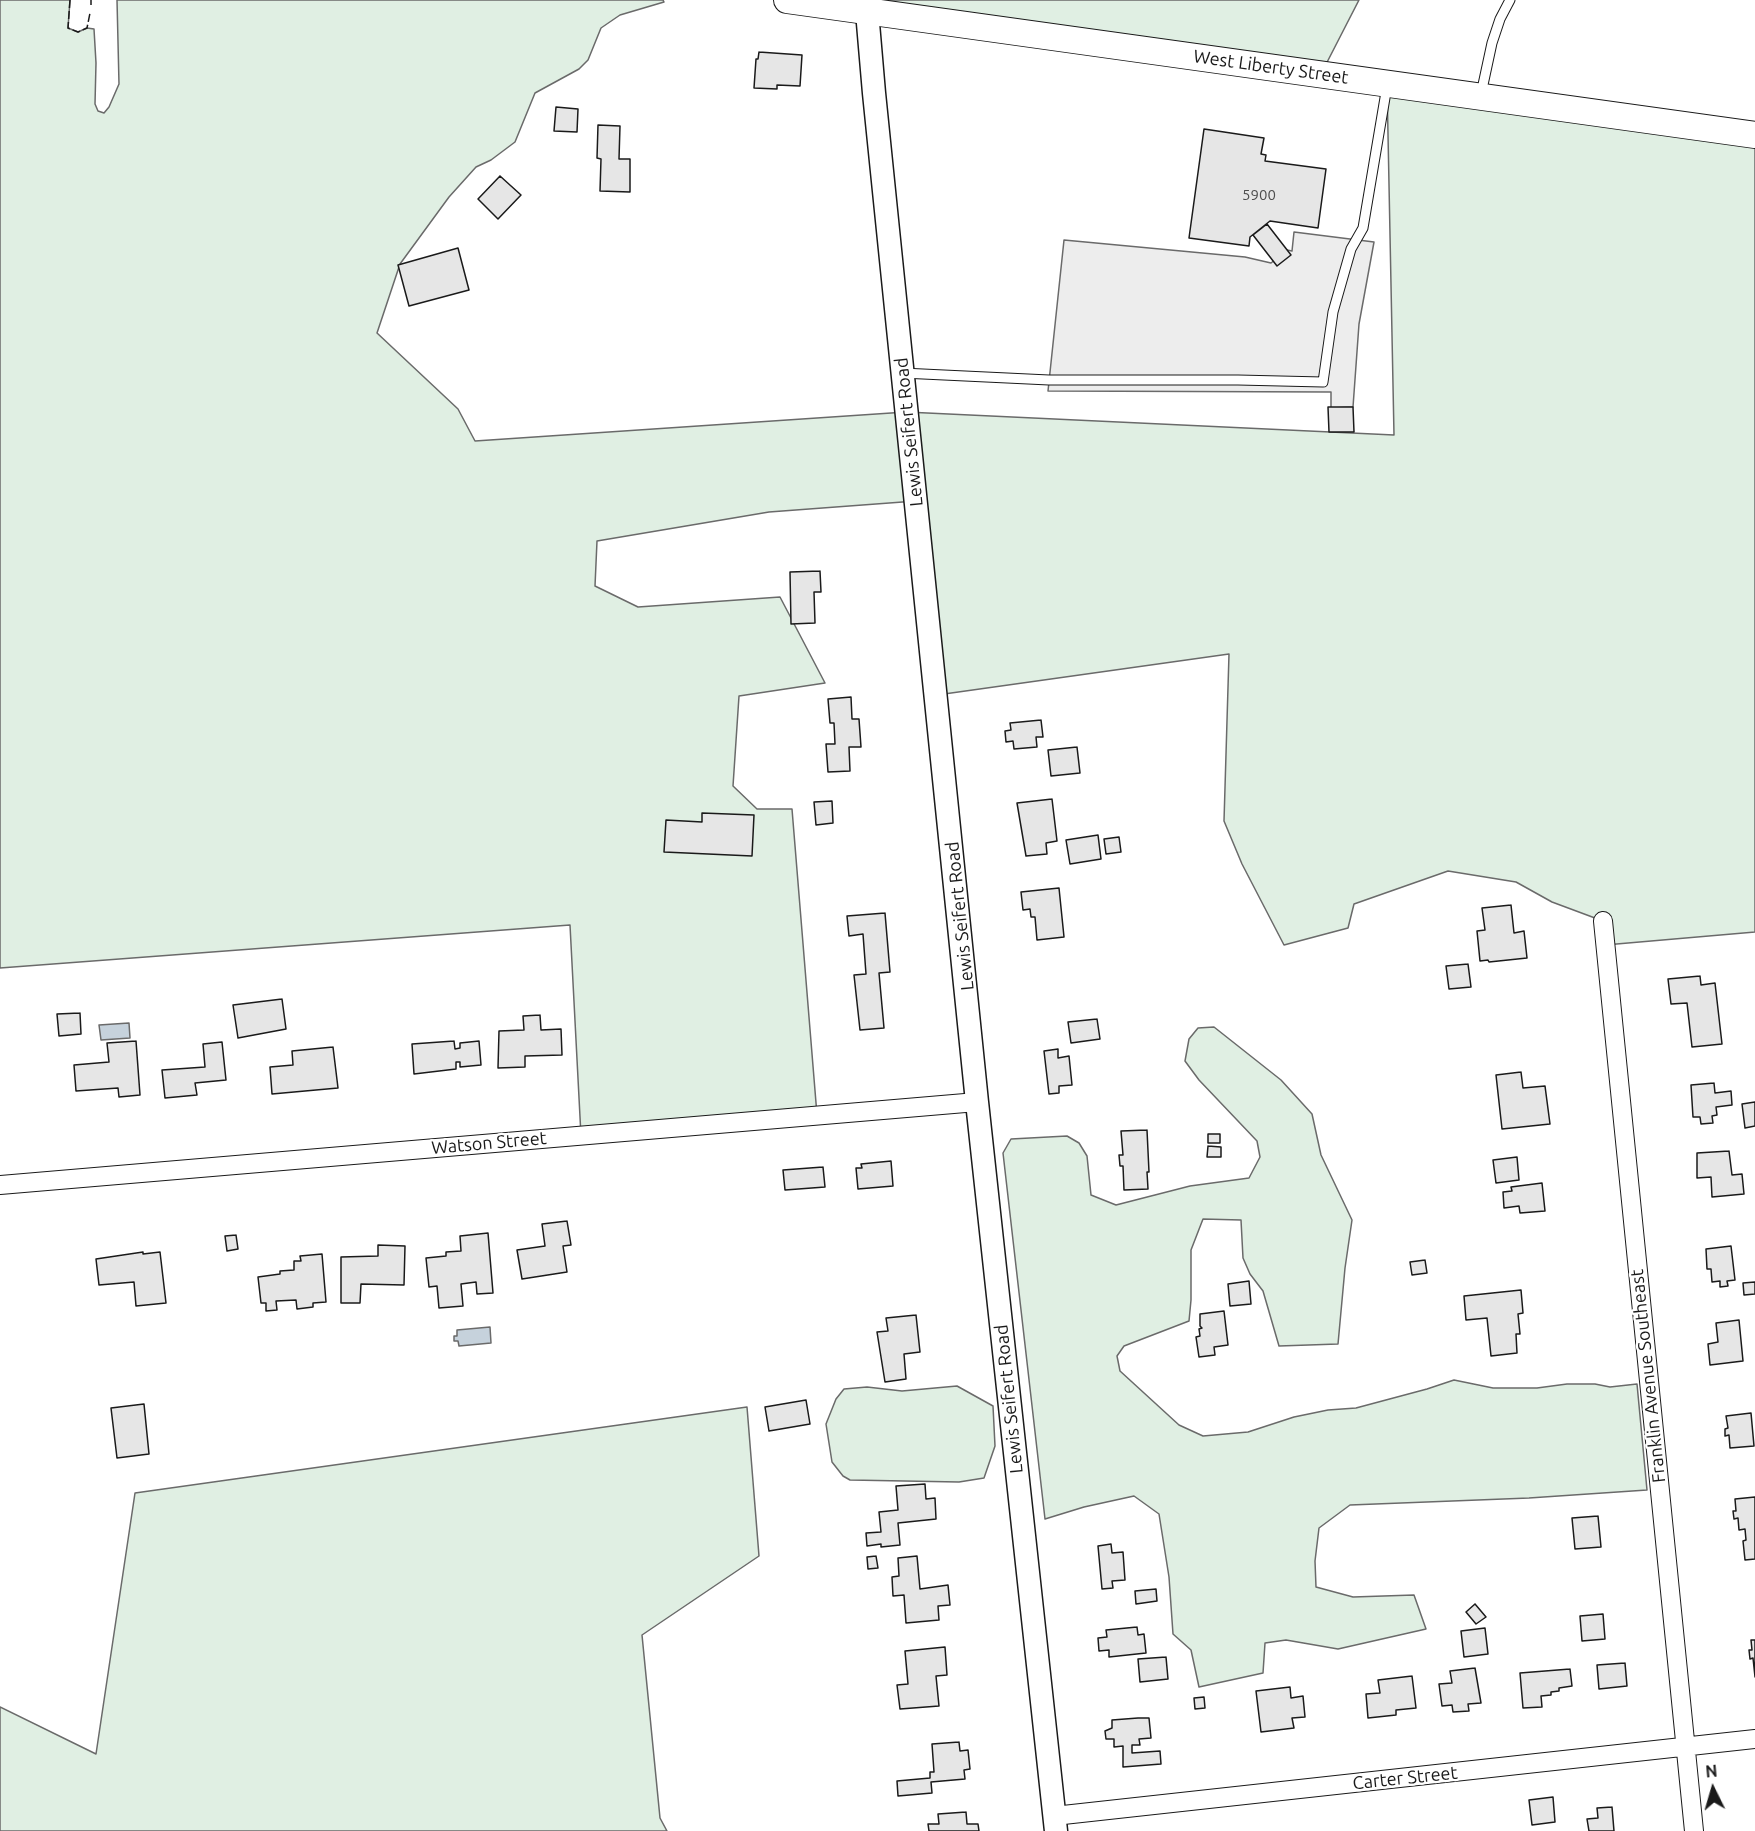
<!DOCTYPE html>
<style>
body{margin:0}
#map{position:relative;width:1755px;height:1831px;overflow:hidden;background:#fff;font-family:Ubuntu,sans-serif}
canvas{display:block}
.north{position:absolute;left:1683px;top:1759px;width:60px;height:60px;-webkit-text-stroke:4px #fff;paint-order:stroke;rotate:355deg;font-size:16px;font-weight:700;line-height:24px;text-align:center;color:#1a1a1a}
.north::after{content:'';display:block;margin:auto;width:21px;height:27px;background:#1a1a1a;clip-path:polygon(50% 0,100% 100%,50% 72%,0 100%)}
</style>
<div id="map">
<canvas width="1755" height="1831"></canvas>
<div class="north">N</div>
</div>
<script>
const ctx = document.querySelector('canvas').getContext('2d');
ctx.lineJoin = 'round';
function fillPath(path, color) { ctx.fillStyle = color; ctx.fill(path, 'evenodd'); }
const toPath = rows => new Path2D(rows.map(r => 'M' + r).join(''));
function trace(path, color, width, dash) { ctx.strokeStyle = color; ctx.lineWidth = width; ctx.lineCap = dash ? 'butt' : 'round'; ctx.setLineDash(dash || []); ctx.stroke(path); }
function write(font, color, halo, rows, align = 'center') {
  ctx.font = font + ' Ubuntu,sans-serif'; ctx.lineWidth = 4.5; ctx.setLineDash([]); ctx.textBaseline = 'middle'; ctx.strokeStyle = halo; ctx.fillStyle = color; for (const [text, x, y, turn = 0] of rows) {
    ctx.save(); ctx.translate(x, y); ctx.rotate((+turn || 0) * Math.PI / 180); ctx.textAlign = isNaN(turn) ? turn : align; if (halo) ctx.strokeText(text, 0, 0); ctx.fillText(text, 0, 0); ctx.restore();
  }
}
const green = toPath([
 [0,0,70,0,68,28,78,32,87,28,94,29,96,63,95,104,98,111,104,113,109,107,119,84,117,0,663,0,664,2,620,15,601,28,588,60,579,69,535,93,515,142,491,160,476,167,449,197,400,264,377,333,458,409,475,441,906,412,1394,435,1387,84,1755,135,1755,932,1605,945,1603,921,1552,902,1516,882,1448,871,1354,904,1348,928,1284,945,1242,864,1224,821,1229,654,937,695,916,501,769,512,597,541,595,586,638,607,780,597,825,683,739,696,733,786,757,809,792,809,817,1115,581,1136,570,925,0,968,0,0],
 [866,0,1359,0,1321,74,866,0],
 [1214,1027,1281,1080,1312,1114,1321,1155,1352,1220,1345,1268,1338,1344,1279,1346,1263,1291,1250,1274,1243,1258,1241,1220,1203,1219,1191,1250,1191,1300,1189,1321,1124,1346,1117,1356,1120,1371,1179,1425,1203,1436,1248,1432,1294,1417,1328,1410,1356,1408,1427,1389,1454,1380,1493,1388,1537,1388,1567,1384,1595,1384,1610,1387,1637,1384,1647,1490,1529,1498,1350,1505,1319,1528,1315,1561,1316,1587,1353,1597,1414,1595,1426,1629,1338,1649,1286,1640,1265,1643,1263,1673,1199,1687,1191,1650,1173,1634,1169,1577,1159,1514,1134,1496,1084,1507,1045,1519,1003,1153,1011,1139,1067,1136,1079,1143,1087,1156,1091,1195,1116,1205,1190,1186,1249,1178,1260,1157,1257,1141,1199,1080,1185,1061,1189,1039,1198,1028,1214,1027],
 [957,1386,993,1406,995,1446,984,1478,959,1482,850,1480,843,1476,832,1462,826,1424,836,1399,844,1389,867,1387,902,1391,957,1386],
 [747,1407,759,1556,642,1635,660,1818,667,1831,0,1831,0,1707,96,1754,135,1493,747,1407]
]);
fillPath(green, '#e0efe3');
trace(green, '#6a6a6a', 1.5);
const parking = toPath([
 [1294,232,1374,242,1359,324,1353,407,1331,408,1331,392,1048,391,1064,240,1245,257,1271,263,1287,250,1292,251,1294,232]
]);
fillPath(parking, '#ededed');
trace(parking, '#6a6a6a', 1.5);
const water = toPath([
 [129,1023,130,1038,101,1040,99,1025,129,1023],
 [490,1327,491,1343,459,1346,458,1341,454,1341,454,1336,457,1336,457,1330,490,1327]
]);
fillPath(water, '#c6d2dc');
trace(water, '#6a6a6a', 1.5);
const building = toPath([
 [759,52,802,55,800,86,777,85,777,89,754,88,756,59,758,59,759,52],
 [556,107,578,109,577,132,554,131,556,107],
 [598,125,620,126,619,159,630,159,630,192,600,191,601,159,597,158,598,125],
 [1204,129,1264,138,1261,154,1266,155,1265,161,1326,169,1318,228,1270,221,1250,237,1249,246,1189,238,1204,129],
 [500,176,521,195,498,219,478,199,500,176],
 [1267,224,1291,255,1277,266,1253,235,1267,224],
 [458,248,469,290,409,306,398,265,458,248],
 [1328,407,1353,407,1354,432,1329,432,1328,407],
 [820,571,821,592,814,592,815,623,791,624,790,572,820,571],
 [851,697,852,719,859,719,861,747,849,747,850,771,828,772,826,744,835,744,834,723,830,723,828,699,851,697],
 [1041,720,1043,737,1036,737,1037,747,1014,749,1013,741,1006,742,1005,731,1011,730,1010,723,1041,720],
 [1077,747,1080,773,1051,776,1048,750,1077,747],
 [1052,799,1057,841,1046,843,1047,854,1026,856,1017,803,1052,799],
 [832,801,833,823,816,825,814,802,832,801],
 [702,813,754,815,752,856,664,852,666,820,702,822,702,813],
 [1098,835,1101,859,1070,864,1066,840,1098,835],
 [1119,837,1121,852,1106,854,1104,839,1119,837],
 [1059,888,1064,937,1037,940,1035,917,1031,917,1030,909,1023,910,1021,892,1059,888],
 [1511,905,1514,933,1524,931,1527,958,1489,962,1488,960,1480,961,1477,931,1485,930,1482,908,1511,905],
 [885,913,890,972,879,973,884,1028,860,1030,854,975,866,974,863,934,849,936,847,916,885,913],
 [1468,964,1471,987,1449,989,1446,966,1468,964],
 [1700,976,1701,985,1715,983,1722,1044,1692,1047,1687,1003,1671,1004,1668,979,1700,976],
 [282,999,286,1029,238,1038,233,1005,282,999],
 [80,1013,81,1034,59,1036,57,1014,80,1013],
 [540,1015,541,1030,561,1029,562,1055,525,1056,525,1067,498,1068,499,1031,524,1030,523,1016,540,1015],
 [1097,1019,1100,1039,1071,1043,1068,1022,1097,1019],
 [136,1041,140,1095,119,1097,118,1088,76,1091,74,1065,109,1062,107,1043,136,1041],
 [454,1041,455,1049,460,1048,460,1043,479,1041,481,1065,460,1067,460,1062,456,1062,456,1069,414,1074,412,1044,454,1041],
 [222,1042,226,1080,195,1083,197,1095,165,1098,162,1070,205,1067,203,1044,222,1042],
 [333,1047,338,1088,272,1094,270,1067,293,1065,292,1051,333,1047],
 [1058,1049,1058,1058,1069,1056,1072,1085,1059,1086,1059,1093,1049,1094,1044,1051,1058,1049],
 [1521,1072,1523,1088,1545,1086,1550,1124,1502,1129,1496,1075,1521,1072],
 [1714,1083,1715,1093,1731,1091,1732,1105,1716,1107,1717,1115,1712,1116,1713,1123,1701,1124,1700,1117,1693,1117,1691,1085,1714,1083],
 [1755,1102,1755,1126,1745,1128,1742,1104,1755,1102],
 [1147,1130,1149,1172,1147,1172,1148,1189,1124,1190,1123,1166,1120,1166,1119,1155,1123,1155,1121,1131,1147,1130],
 [1208,1134,1220,1134,1220,1143,1208,1143,1208,1134],
 [1208,1146,1221,1147,1221,1157,1207,1157,1208,1146],
 [1729,1151,1732,1175,1742,1174,1744,1194,1712,1197,1711,1177,1697,1178,1697,1153,1729,1151],
 [1517,1157,1519,1180,1496,1183,1493,1160,1517,1157],
 [891,1161,893,1186,858,1189,856,1168,862,1168,861,1164,891,1161],
 [823,1167,825,1187,785,1190,783,1170,823,1167],
 [1542,1183,1545,1211,1520,1213,1519,1206,1504,1208,1503,1192,1512,1191,1511,1187,1542,1183],
 [567,1221,571,1245,563,1246,567,1272,522,1279,517,1250,545,1246,542,1224,567,1221],
 [488,1233,493,1293,477,1294,476,1282,461,1284,463,1306,439,1308,437,1286,429,1287,426,1258,446,1256,446,1252,461,1251,460,1236,488,1233],
 [236,1235,238,1249,227,1251,225,1236,236,1235],
 [378,1245,405,1246,404,1285,361,1284,360,1303,341,1303,341,1257,378,1256,378,1245],
 [1731,1246,1735,1280,1727,1281,1728,1286,1720,1287,1720,1281,1712,1282,1711,1269,1707,1269,1706,1249,1731,1246],
 [143,1252,143,1254,160,1252,166,1303,136,1306,134,1282,99,1285,96,1259,143,1252],
 [322,1254,326,1302,313,1303,313,1307,297,1309,296,1300,276,1301,277,1310,266,1311,266,1303,261,1303,258,1277,280,1274,280,1271,294,1270,294,1261,301,1261,300,1256,322,1254],
 [1425,1260,1427,1273,1412,1275,1410,1262,1425,1260],
 [1249,1281,1251,1304,1230,1306,1228,1284,1249,1281],
 [1755,1282,1755,1294,1744,1295,1743,1283,1755,1282],
 [1521,1290,1523,1313,1518,1314,1520,1334,1516,1334,1517,1353,1491,1356,1487,1318,1466,1320,1464,1296,1521,1290],
 [1224,1311,1228,1345,1214,1347,1215,1355,1199,1357,1196,1337,1200,1336,1199,1329,1202,1328,1200,1326,1200,1314,1224,1311],
 [916,1315,920,1352,904,1354,906,1379,885,1382,877,1332,888,1331,886,1318,916,1315],
 [1739,1320,1743,1361,1710,1365,1708,1344,1718,1342,1716,1323,1739,1320],
 [806,1400,810,1424,769,1431,765,1407,806,1400],
 [144,1404,149,1454,117,1458,111,1408,144,1404],
 [1751,1413,1754,1446,1730,1448,1729,1435,1725,1436,1725,1429,1728,1428,1726,1416,1751,1413],
 [925,1484,926,1499,935,1498,936,1519,898,1523,900,1545,881,1547,881,1544,867,1546,866,1533,881,1532,879,1512,898,1510,896,1486,925,1484],
 [1755,1497,1755,1559,1745,1560,1743,1541,1746,1540,1745,1529,1739,1530,1738,1518,1734,1519,1733,1511,1736,1511,1735,1499,1755,1497],
 [1598,1516,1601,1547,1575,1549,1572,1518,1598,1516],
 [1111,1544,1112,1553,1123,1552,1125,1580,1112,1581,1113,1588,1102,1589,1098,1546,1111,1544],
 [876,1556,878,1568,868,1569,867,1557,876,1556],
 [917,1556,920,1589,948,1585,950,1605,938,1606,939,1620,906,1623,904,1595,893,1596,892,1577,899,1576,898,1558,917,1556],
 [1156,1589,1157,1601,1136,1604,1135,1591,1156,1589],
 [1475,1604,1486,1617,1476,1624,1466,1612,1475,1604],
 [1603,1614,1605,1639,1582,1641,1580,1616,1603,1614],
 [1137,1627,1138,1635,1144,1634,1146,1653,1109,1657,1109,1650,1099,1651,1098,1638,1107,1637,1106,1630,1137,1627],
 [1485,1628,1488,1654,1464,1657,1461,1631,1485,1628],
 [1751,1640,1755,1640,1755,1677,1753,1658,1750,1659,1749,1650,1752,1650,1751,1640],
 [945,1647,947,1675,936,1676,939,1706,900,1709,897,1685,908,1684,905,1651,945,1647],
 [1166,1657,1168,1679,1140,1682,1138,1659,1166,1657],
 [1625,1663,1627,1686,1599,1689,1597,1665,1625,1663],
 [1475,1668,1481,1703,1468,1704,1469,1711,1453,1712,1452,1705,1442,1706,1439,1684,1452,1683,1450,1671,1475,1668],
 [1570,1669,1572,1686,1559,1688,1559,1691,1551,1692,1551,1695,1541,1696,1542,1707,1523,1708,1520,1673,1570,1669],
 [1412,1676,1416,1708,1396,1710,1396,1715,1368,1718,1366,1694,1380,1693,1378,1680,1412,1676],
 [1290,1687,1291,1698,1303,1696,1305,1717,1292,1718,1294,1728,1261,1732,1256,1691,1290,1687],
 [1204,1697,1205,1708,1195,1709,1194,1698,1204,1697],
 [1138,1718,1149,1718,1151,1738,1139,1739,1140,1745,1132,1745,1132,1753,1160,1751,1161,1764,1123,1767,1123,1746,1114,1747,1114,1739,1106,1739,1105,1731,1112,1728,1112,1720,1138,1718],
 [959,1742,960,1751,968,1750,970,1769,964,1770,965,1779,931,1782,932,1793,898,1796,897,1781,930,1778,930,1772,934,1772,932,1744,959,1742],
 [1553,1797,1555,1822,1532,1825,1529,1800,1553,1797],
 [1612,1807,1614,1831,1589,1831,1587,1819,1598,1818,1597,1808,1612,1807],
 [966,1812,967,1824,978,1824,979,1831,929,1831,928,1824,939,1824,938,1814,966,1812]
]);
fillPath(building, '#e6e6e6');
trace(building, '#1a1a1a', 1.5);
const service = toPath([
 [1481,94,1492,43,1500,19,1510,0],
 [902,373,1049,380,1238,380,1323,382,1333,312,1351,249,1363,228,1387,86]
]);
const minor = toPath([
 [1603,921,1694,1831],
 [0,1185,977,1102],
 [1054,1816,1755,1739]
]);
const tertiary = toPath([
 [866,0,874,93,977,1102,1056,1831]
]);
const secondary = toPath([
 [787,0,1755,135]
]);
trace(service, '#1a1a1a', 11);
trace(minor, '#1a1a1a', 20);
trace(tertiary, '#1a1a1a', 25);
trace(secondary, '#1a1a1a', 28);
trace(service, '#fff', 9);
trace(minor, '#fff', 18);
trace(tertiary, '#fff', 22);
trace(secondary, '#fff', 26);
trace(toPath([
 [70,0,68,28,78,32,87,28,90,13],
 [91,5,91,0]
]), '#1a1a1a', 1.5, [8, 3]);
write('15px', '#4d4d4d', null, [
 ["5900",1259,195]
]);
write('18px', '#1a1a1a', '#fff', [
 ["West Liberty Street",1271,67,8],
 ["Lewis Seifert Road",909,432,-96],
 ["Lewis Seifert Road",960,916,-96],
 ["Watson Street",489,1143,-5],
 ["Franklin Avenue Southeast",1648,1376,-96],
 ["Lewis Seifert Road",1009,1399,-96],
 ["Carter Street",1405,1778,-6]
]);
</script>
